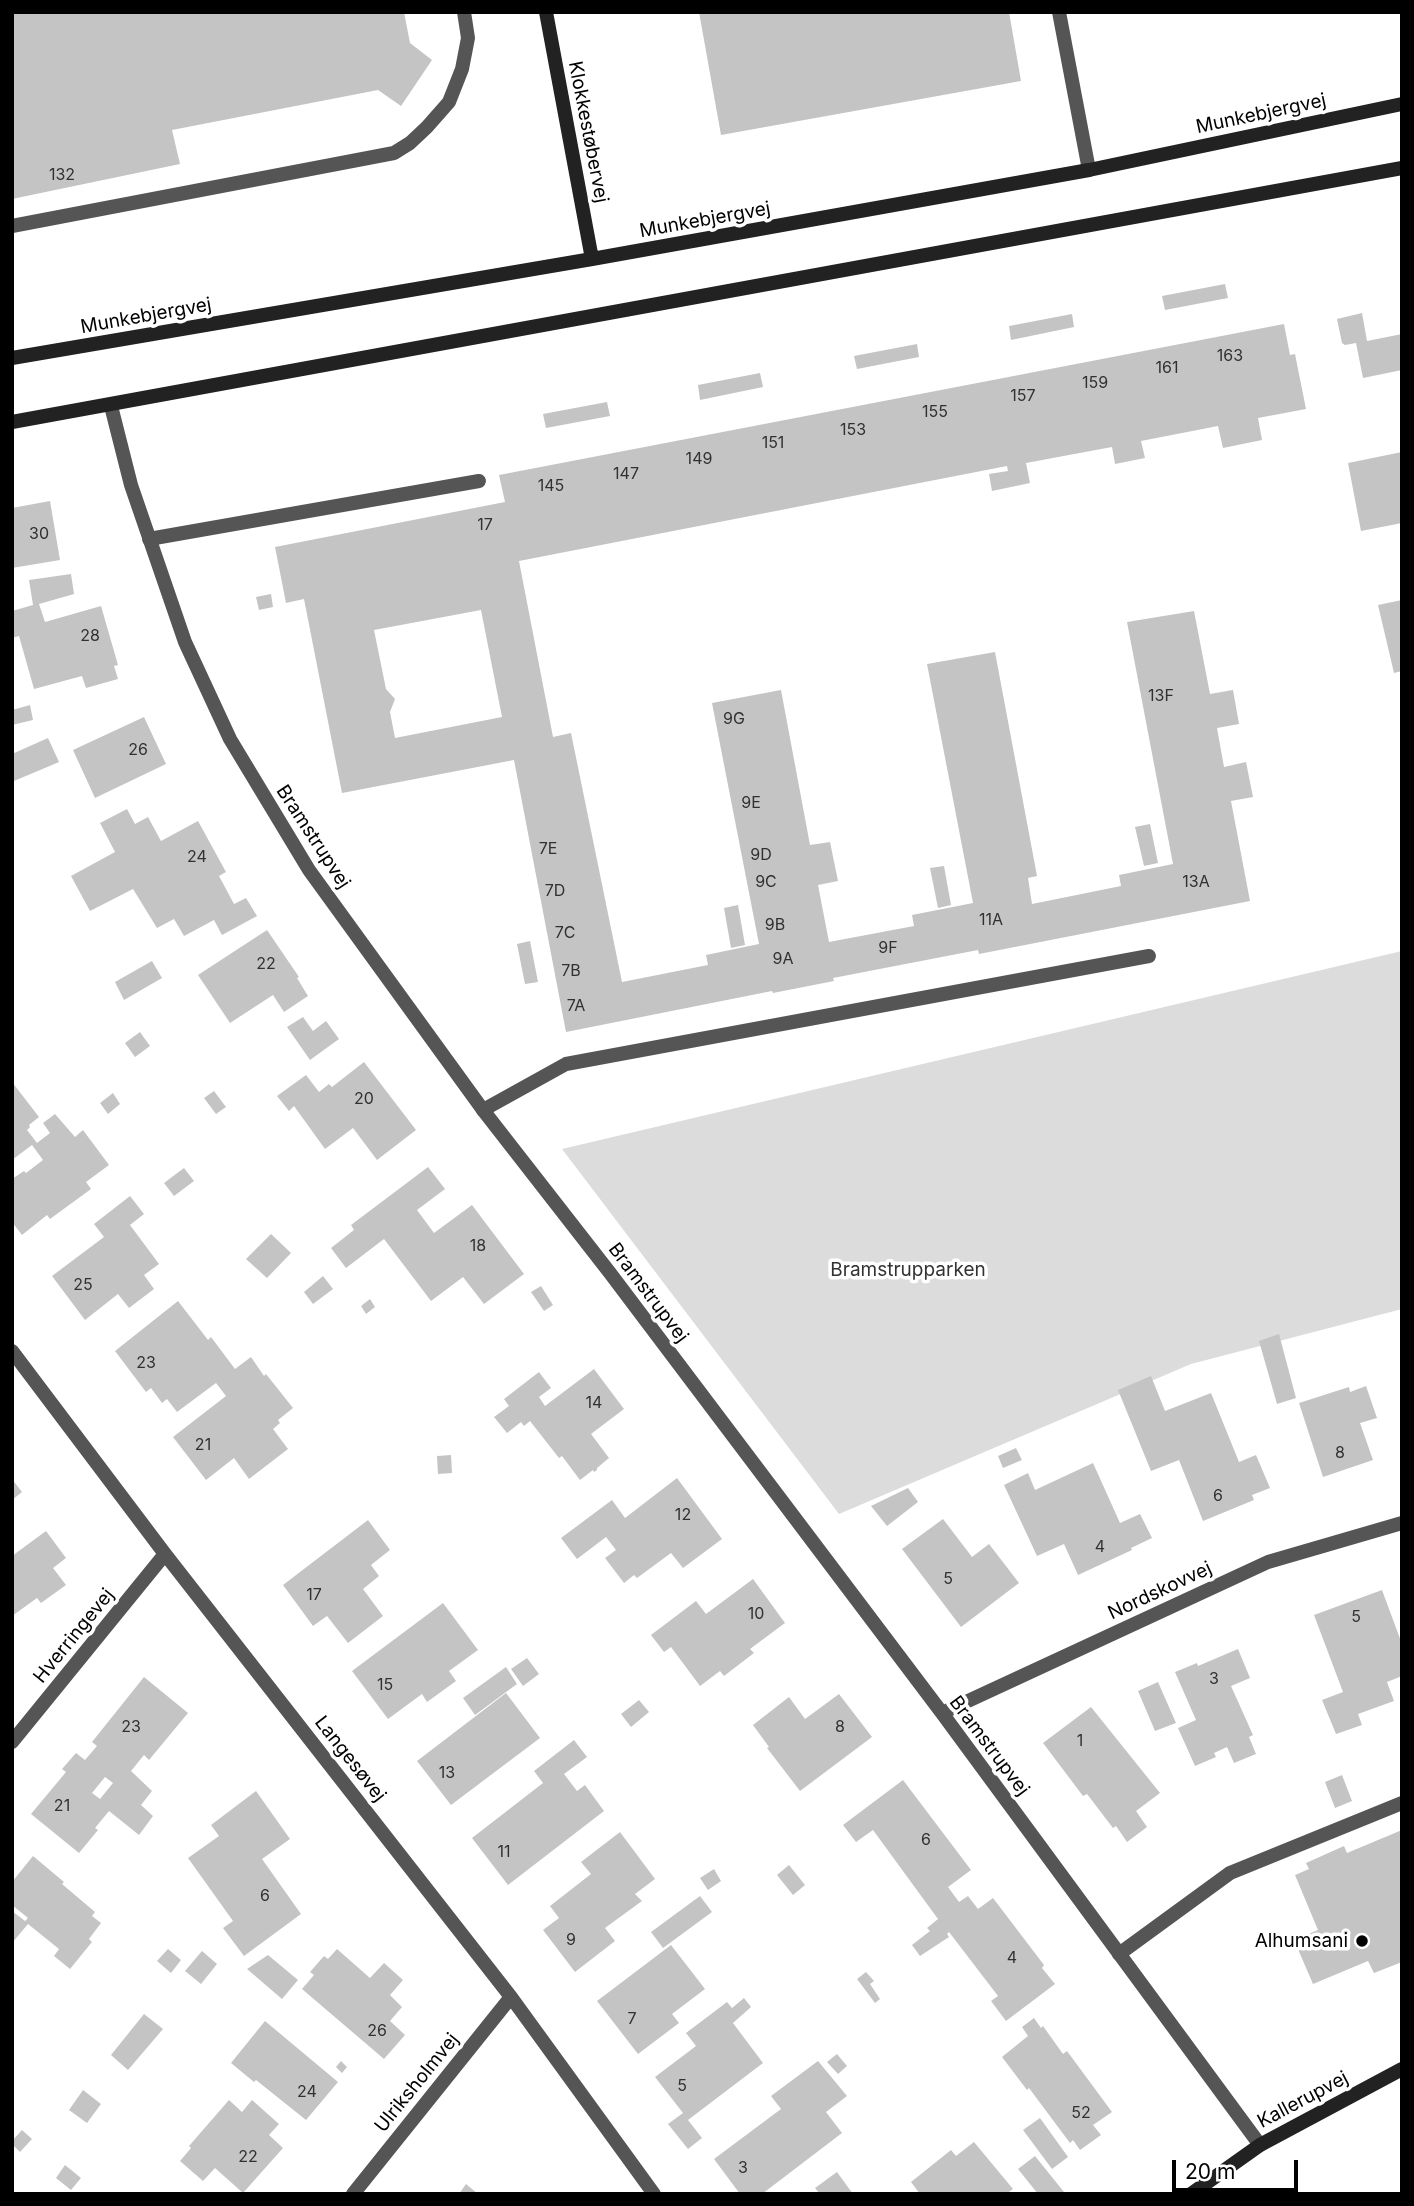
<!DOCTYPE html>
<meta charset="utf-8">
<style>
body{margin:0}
#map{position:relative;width:1414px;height:2206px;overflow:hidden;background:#fff;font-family:Inter,sans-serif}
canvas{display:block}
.frame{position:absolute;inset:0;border:14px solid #000;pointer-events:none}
.scale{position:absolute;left:1172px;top:2160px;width:126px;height:32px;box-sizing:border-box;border:4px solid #000;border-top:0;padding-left:9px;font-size:21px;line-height:24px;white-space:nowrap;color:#000;-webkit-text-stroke:5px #fff;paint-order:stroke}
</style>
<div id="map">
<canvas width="1414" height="2206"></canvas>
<div class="frame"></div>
<div class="scale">20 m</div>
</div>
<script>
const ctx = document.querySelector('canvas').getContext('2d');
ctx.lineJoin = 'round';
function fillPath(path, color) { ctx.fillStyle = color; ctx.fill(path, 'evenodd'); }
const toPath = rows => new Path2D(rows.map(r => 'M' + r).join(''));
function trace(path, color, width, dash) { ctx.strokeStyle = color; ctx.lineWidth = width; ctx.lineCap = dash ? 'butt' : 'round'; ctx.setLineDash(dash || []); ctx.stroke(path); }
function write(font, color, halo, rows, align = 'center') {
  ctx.font = font + ' Inter,sans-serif'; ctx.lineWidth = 7; ctx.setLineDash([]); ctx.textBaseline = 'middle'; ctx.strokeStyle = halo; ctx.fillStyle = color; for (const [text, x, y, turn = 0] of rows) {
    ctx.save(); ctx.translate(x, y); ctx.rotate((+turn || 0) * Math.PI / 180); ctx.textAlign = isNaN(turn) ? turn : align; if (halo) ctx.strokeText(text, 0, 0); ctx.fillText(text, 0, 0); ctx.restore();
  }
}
fillPath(toPath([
 [1402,951,1402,1309,1191,1364,839,1514,562,1149]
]), '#dcdcdc');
fillPath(toPath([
 [12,12,404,12,410,43,432,60,401,106,378,90,172,130,180,164,12,199],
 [699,12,1009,12,1021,81,721,135],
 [1225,284,1228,298,1165,310,1162,296],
 [1362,313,1367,341,1402,334,1402,370,1363,378,1356,343,1345,345,1342,343,1337,319],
 [1072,314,1074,327,1011,340,1009,326],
 [1284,324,1290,355,1295,354,1306,409,1258,418,1262,440,1223,448,1218,426,1141,441,1145,458,1115,464,1112,447,1026,463,1030,483,992,491,989,474,1008,471,1007,466,519,561,553,737,571,733,622,982,708,965,706,955,759,944,712,703,781,690,810,845,830,842,838,881,818,885,829,942,914,926,912,915,973,903,927,664,995,652,1037,876,1028,878,1032,904,1121,886,1119,875,1173,864,1127,622,1194,611,1210,694,1233,690,1239,724,1217,728,1224,767,1246,762,1253,797,1231,801,1250,901,979,954,978,950,833,978,834,981,773,993,772,991,566,1032,514,760,342,793,304,599,286,603,275,547,505,502,499,475],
 [481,610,502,717,395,738,390,712,395,699,386,689,374,630],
 [917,344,919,357,857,369,854,356],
 [760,373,763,387,700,400,698,385],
 [607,402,610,416,546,428,543,414],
 [1402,452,1402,523,1361,531,1348,463],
 [50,501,60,560,12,568,12,508],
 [71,574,74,594,39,604,45,622,101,606,118,665,114,666,118,679,86,688,82,676,34,689,19,636,12,638,12,611,33,605,29,580],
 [271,594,273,607,259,610,256,597],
 [1402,600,1402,671,1394,673,1378,605],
 [30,705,33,720,12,725,12,710],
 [144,717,166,764,95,798,73,750],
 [48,738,59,762,14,781,12,754],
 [127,809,135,824,148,817,161,841,198,821,226,872,219,876,234,904,246,898,257,916,222,935,214,920,184,936,174,919,157,928,133,889,90,911,71,876,115,852,100,823],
 [1150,824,1158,863,1144,866,1135,827],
 [944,866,951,905,938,908,930,868],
 [738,905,745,945,731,948,724,908],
 [267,930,299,977,297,978,308,996,284,1012,273,995,230,1023,198,975],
 [530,941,538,982,525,984,517,944],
 [152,961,162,978,124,1000,115,982],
 [303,1017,313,1031,326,1021,339,1039,310,1060,287,1027],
 [140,1032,150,1046,135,1057,125,1043],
 [364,1062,416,1130,377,1160,353,1128,325,1149,294,1106,289,1111,277,1096,306,1075,319,1092,329,1084,332,1087],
 [12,1082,39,1117,29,1125,30,1127,27,1130,37,1143,50,1133,43,1123,55,1114,75,1137,83,1130,109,1165,86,1182,91,1189,50,1219,47,1215,22,1235,12,1222,12,1179,24,1171,26,1173,43,1160,32,1145,12,1160],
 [214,1091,226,1107,216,1114,204,1098],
 [113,1093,120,1104,108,1114,100,1103],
 [428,1167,445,1189,417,1210,434,1233,472,1205,524,1274,484,1304,463,1277,431,1301,384,1239,346,1268,331,1248,354,1230,351,1225],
 [184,1168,194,1181,174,1196,164,1183],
 [130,1196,144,1214,130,1225,159,1264,144,1275,154,1289,129,1308,118,1294,85,1320,52,1276,104,1237,94,1224],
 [271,1234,291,1253,267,1278,246,1259],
 [323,1276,333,1289,313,1304,304,1292],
 [541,1286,553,1305,544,1311,531,1292],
 [370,1299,375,1307,366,1314,361,1306],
 [178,1301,208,1340,211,1337,235,1369,251,1357,264,1376,266,1374,293,1408,278,1420,280,1423,273,1429,288,1449,249,1479,234,1458,206,1480,173,1437,226,1396,216,1383,177,1412,167,1399,162,1403,151,1388,146,1392,115,1351],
 [1279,1334,1296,1398,1277,1404,1259,1341],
 [594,1369,624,1409,591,1434,609,1458,597,1468,597,1470,594,1472,593,1470,580,1480,562,1456,559,1458,530,1421,524,1426,521,1422,507,1433,494,1417,509,1406,504,1399,539,1372,551,1388,539,1397,545,1406],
 [1151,1376,1165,1411,1211,1393,1239,1462,1256,1455,1270,1488,1252,1495,1254,1500,1203,1521,1179,1460,1151,1471,1118,1390],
 [1366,1386,1377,1418,1360,1423,1373,1460,1323,1477,1299,1403,1349,1387,1350,1392],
 [1016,1448,1022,1460,1003,1468,998,1456],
 [451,1455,452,1473,438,1474,437,1456],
 [1093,1463,1120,1523,1140,1514,1152,1538,1131,1548,1132,1550,1078,1575,1064,1544,1037,1556,1004,1485,1028,1473,1035,1490],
 [677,1478,722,1539,683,1568,671,1553,637,1578,634,1575,624,1583,605,1558,616,1550,606,1537,577,1559,561,1538,612,1500,625,1518],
 [12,1479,22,1492,12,1500],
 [908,1488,918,1502,887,1526,871,1506],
 [943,1519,972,1557,989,1544,1019,1583,961,1627,902,1549],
 [368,1520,390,1550,371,1565,379,1576,363,1589,383,1616,348,1643,327,1616,313,1626,283,1585],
 [46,1531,66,1558,53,1568,66,1585,41,1603,37,1598,12,1616,12,1556],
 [753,1579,785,1623,750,1649,754,1653,724,1676,720,1671,700,1686,671,1647,664,1652,651,1635,696,1601,706,1614],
 [1382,1590,1402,1644,1402,1676,1387,1682,1394,1701,1358,1714,1362,1725,1336,1734,1322,1700,1343,1692,1314,1615],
 [443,1603,478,1650,449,1671,456,1681,427,1702,422,1694,388,1719,352,1671],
 [1238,1649,1250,1678,1231,1686,1253,1735,1249,1737,1256,1754,1234,1763,1227,1747,1214,1753,1216,1757,1195,1766,1178,1728,1196,1720,1175,1672,1197,1663,1198,1666],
 [527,1658,539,1674,523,1686,511,1669],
 [506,1667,517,1684,475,1715,463,1698],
 [144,1677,188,1713,149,1760,144,1755,131,1771,152,1791,141,1805,153,1816,139,1835,109,1811,95,1828,98,1830,79,1853,31,1814,66,1772,62,1769,76,1753,85,1760,97,1746,92,1742],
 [105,1777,113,1783,100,1799,92,1793],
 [1158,1682,1176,1723,1155,1731,1138,1691],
 [506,1693,540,1738,451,1805,417,1761],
 [839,1694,872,1737,800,1791,767,1748,769,1747,753,1725,789,1697,805,1719],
 [639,1700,649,1712,631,1727,621,1714],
 [1091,1707,1160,1793,1136,1811,1147,1827,1127,1842,1116,1826,1113,1828,1087,1794,1083,1796,1043,1743],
 [574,1740,587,1757,564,1774,577,1791,585,1785,604,1811,508,1885,472,1838,543,1783,534,1771],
 [1342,1775,1352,1801,1335,1808,1325,1782],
 [903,1780,971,1870,948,1887,959,1902,968,1896,978,1909,993,1898,1044,1965,1042,1968,1055,1984,1006,2021,991,2001,998,1996,949,1932,947,1934,949,1937,920,1956,912,1945,930,1931,927,1928,938,1919,873,1830,856,1842,843,1825],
 [256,1791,290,1839,262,1859,301,1914,244,1956,223,1928,233,1921,188,1858,219,1836,211,1825],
 [1402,1830,1402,1962,1374,1973,1368,1961,1313,1984,1294,1940,1318,1930,1295,1875,1309,1869,1306,1863,1344,1846,1347,1853],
 [620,1832,655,1879,635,1894,642,1901,605,1928,615,1941,575,1972,543,1930,559,1918,550,1906,591,1874,581,1862],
 [33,1856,64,1882,62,1884,95,1912,92,1916,101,1923,89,1939,92,1942,70,1969,54,1956,59,1949,28,1924,12,1943,12,1911,25,1921,28,1918,12,1905,12,1882],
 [789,1865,805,1885,793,1895,777,1875],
 [714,1869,721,1881,708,1890,700,1878],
 [700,1896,712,1912,663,1948,651,1932],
 [671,1945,705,1989,672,2014,679,2023,638,2054,597,2001],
 [168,1949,181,1960,171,1973,157,1961],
 [337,1949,370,1978,384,1963,403,1980,390,1995,402,2007,390,2021,405,2035,384,2059,302,1989,314,1975,310,1972,324,1956,328,1959],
 [202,1951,217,1964,201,1984,185,1971],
 [268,1955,298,1980,282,1999,247,1969],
 [866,1972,874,1981,870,1984,880,1999,875,2003,857,1979],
 [744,1998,751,2007,733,2023,763,2063,688,2120,702,2138,688,2149,668,2124,683,2113,655,2077,696,2046,686,2033,727,2002,732,2008],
 [144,2014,163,2029,128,2070,111,2055],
 [1034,2018,1041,2028,1043,2026,1063,2054,1067,2051,1112,2112,1093,2125,1101,2135,1080,2150,1073,2140,1070,2143,1029,2088,1027,2090,1002,2057,1028,2036,1022,2027],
 [265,2021,338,2082,306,2120,256,2080,254,2082,231,2063],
 [837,2054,847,2066,838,2074,827,2062],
 [341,2061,347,2067,342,2073,336,2067],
 [818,2061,847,2096,826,2112,842,2133,762,2194,740,2194,714,2159,781,2109,771,2096],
 [83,2090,101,2104,87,2123,69,2110],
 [229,2100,242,2112,252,2100,279,2124,269,2135,283,2148,243,2193,215,2168,203,2181,180,2161,191,2148,189,2146],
 [1040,2118,1068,2157,1052,2169,1023,2130],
 [22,2130,32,2139,20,2152,12,2144,12,2141],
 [974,2142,1013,2189,1006,2194,920,2194,911,2182,951,2150,956,2156],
 [1035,2156,1064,2192,1061,2194,1038,2194,1018,2169],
 [65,2165,81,2178,71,2190,56,2178],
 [837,2172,853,2194,820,2194,815,2188],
 [466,2184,478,2194,459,2194]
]), '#c4c4c4');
trace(toPath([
 [1059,12,1089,170],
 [12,226,394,153,410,143,427,127,449,102,462,69,468,38,464,12],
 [149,539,479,481],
 [483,1110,566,1064,1149,956],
 [1119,1954,1230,1873,1402,1803]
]), '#555', 14);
trace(toPath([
 [111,406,131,485,185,642,230,739,309,870,483,1110,610,1273,942,1713,1260,2145],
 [12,1351,165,1554,511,1997,654,2194],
 [942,1713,1268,1562,1402,1523],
 [12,1742,165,1554],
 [353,2194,511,1997]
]), '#555', 14);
trace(toPath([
 [546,12,592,259],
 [12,358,592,259,1089,170,1402,104],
 [12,422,1402,168],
 [1191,2194,1260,2145,1402,2069]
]), '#222', 14);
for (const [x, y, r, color] of [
 [1362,1941,7,"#000"]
]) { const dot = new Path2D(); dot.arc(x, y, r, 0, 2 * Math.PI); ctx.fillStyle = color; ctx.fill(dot); trace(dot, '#fff', 2.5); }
write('16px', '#313131', null, [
 ["132",62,175],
 ["163",1230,356],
 ["161",1167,368],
 ["159",1095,383],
 ["157",1023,396],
 ["155",935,412],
 ["153",853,430],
 ["151",773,443],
 ["149",699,459],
 ["147",626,474],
 ["145",551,486],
 ["17",485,525],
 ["30",39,534],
 ["28",90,636],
 ["13F",1161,696],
 ["9G",734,719],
 ["26",138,750],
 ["9E",751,803],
 ["7E",548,849],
 ["9D",761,855],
 ["24",197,857],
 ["9C",766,882],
 ["13A",1196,882],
 ["7D",555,891],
 ["11A",991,920],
 ["9B",775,925],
 ["7C",565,933],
 ["9F",888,948],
 ["9A",783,959],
 ["22",266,964],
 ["7B",571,971],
 ["7A",576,1006],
 ["20",364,1099],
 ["18",478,1246],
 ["25",83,1285],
 ["23",146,1363],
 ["14",594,1403],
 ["21",203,1445],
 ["8",1340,1453],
 ["6",1218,1496],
 ["12",683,1515],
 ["4",1100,1547],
 ["5",948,1579],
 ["17",314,1595],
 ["10",756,1614],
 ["5",1356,1617],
 ["3",1214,1679],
 ["15",385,1685],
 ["23",131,1727],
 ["8",840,1727],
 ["1",1080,1741],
 ["13",447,1773],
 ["21",62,1806],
 ["6",926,1840],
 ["11",504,1852],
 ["6",265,1896],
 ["9",571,1940],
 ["4",1012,1958],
 ["7",632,2019],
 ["26",377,2031],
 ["5",682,2086],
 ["24",307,2092],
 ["52",1081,2113],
 ["22",248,2157],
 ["3",743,2168]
]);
write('19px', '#000', '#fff', [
 ["Munkebjergvej",1261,114,-12],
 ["Klokkestøbervej",588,132,79],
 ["Munkebjergvej",705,220,-10],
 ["Munkebjergvej",146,316,-10],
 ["Bramstrupvej",313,837,57],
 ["Bramstrupvej",648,1293,53],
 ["Nordskovvej",1160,1591,-25],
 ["Hverringevej",74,1636,-51],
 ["Bramstrupvej",989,1746,53],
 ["Langesøvej",350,1759,52],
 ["Ulriksholmvej",417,2083,-51],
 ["Kallerupvej",1303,2100,-28]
]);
write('19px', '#333', '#fff', [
 ["Bramstrupparken",908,1270]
]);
write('19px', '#000', '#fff', [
 ["Alhumsani",1348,1941]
], 'right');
</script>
